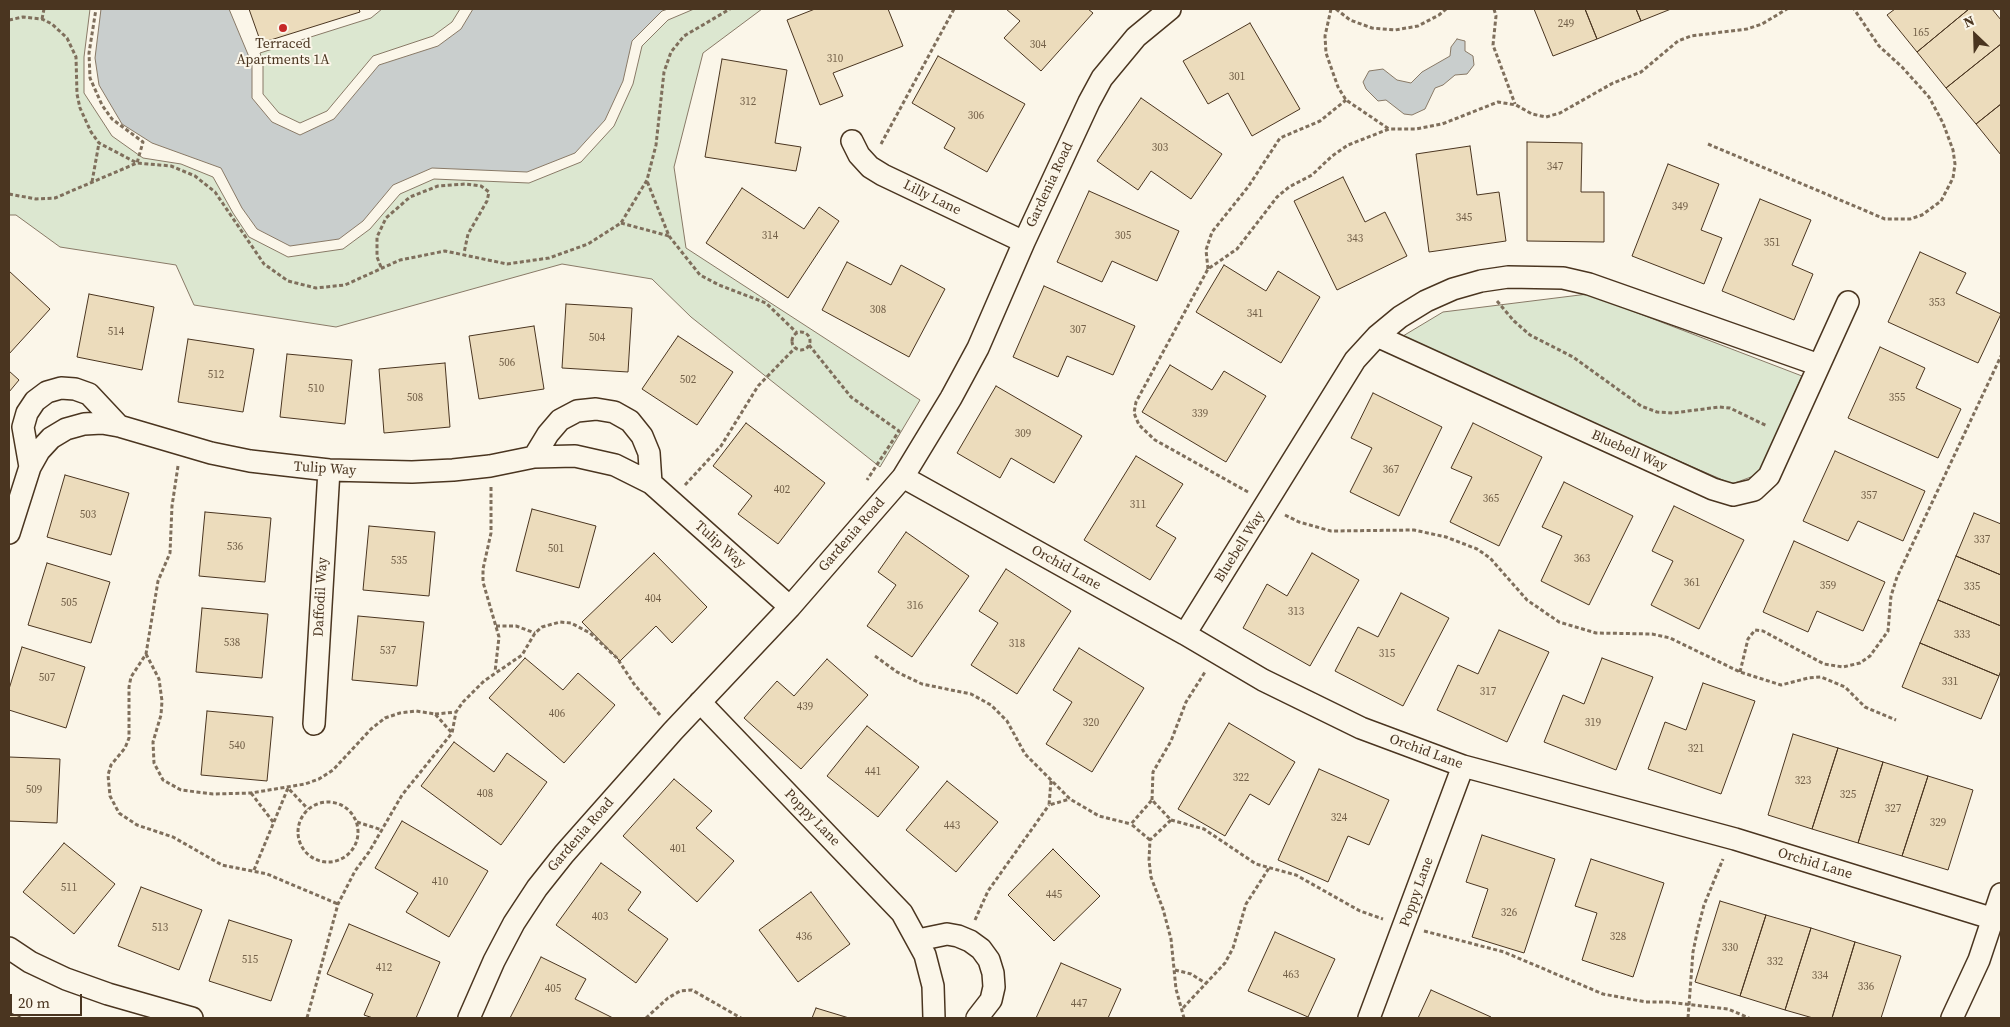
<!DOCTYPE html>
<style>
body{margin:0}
#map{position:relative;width:2010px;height:1027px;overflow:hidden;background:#fbf6e9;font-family:"Source Serif 4",serif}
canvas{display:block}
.frame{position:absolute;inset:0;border:10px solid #4a3520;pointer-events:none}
.north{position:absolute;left:1950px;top:10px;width:50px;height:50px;-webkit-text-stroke:4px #fbf6e9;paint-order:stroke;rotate:336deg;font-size:14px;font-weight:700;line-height:20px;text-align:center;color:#4a3520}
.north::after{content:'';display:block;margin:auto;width:18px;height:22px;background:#4a3520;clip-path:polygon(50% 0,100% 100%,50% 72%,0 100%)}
.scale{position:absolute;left:10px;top:994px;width:72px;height:22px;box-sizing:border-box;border:2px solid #4a3520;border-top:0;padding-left:6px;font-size:15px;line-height:18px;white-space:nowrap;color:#4a3520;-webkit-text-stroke:4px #fbf6e9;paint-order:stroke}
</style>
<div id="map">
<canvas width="2010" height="1027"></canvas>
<div class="frame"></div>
<div class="north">N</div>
<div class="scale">20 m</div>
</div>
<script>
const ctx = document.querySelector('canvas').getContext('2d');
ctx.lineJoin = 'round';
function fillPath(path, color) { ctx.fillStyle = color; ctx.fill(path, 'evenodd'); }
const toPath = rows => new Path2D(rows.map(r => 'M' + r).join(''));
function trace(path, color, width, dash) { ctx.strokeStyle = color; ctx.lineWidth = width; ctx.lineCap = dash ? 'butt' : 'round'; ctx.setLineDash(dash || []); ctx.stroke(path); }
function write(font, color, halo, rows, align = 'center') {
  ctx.font = font + ' "Source Serif 4",serif'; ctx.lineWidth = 4; ctx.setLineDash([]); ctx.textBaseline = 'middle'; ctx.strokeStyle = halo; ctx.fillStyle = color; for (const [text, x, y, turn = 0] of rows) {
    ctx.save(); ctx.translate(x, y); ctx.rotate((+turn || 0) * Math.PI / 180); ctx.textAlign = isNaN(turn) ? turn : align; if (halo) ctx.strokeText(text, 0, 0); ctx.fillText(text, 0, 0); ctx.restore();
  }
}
const green = toPath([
 [9,9,90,9,84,57,84,93,112,136,143,158,181,164,213,177,233,213,249,237,288,257,343,249,370,229,400,194,434,179,529,183,581,162,614,126,633,84,642,46,668,20,694,9,762,9,703,53,674,167,686,248,920,400,880,467,691,317,652,279,562,264,336,327,194,305,176,265,60,247,16,215,9,215,9,9],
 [382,9,460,9,452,22,433,36,373,56,327,111,300,123,279,113,263,94,263,62,260,53,371,18,382,9],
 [1588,294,1802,376,1759,474,1732,484,1398,339,1443,312,1588,294]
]);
fillPath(green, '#dce7d0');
trace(green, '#887966', 1);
const water = toPath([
 [101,9,229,9,252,64,252,98,272,122,300,135,334,119,379,65,438,46,461,29,473,9,668,9,662,11,632,41,623,81,605,120,575,153,527,172,432,168,393,185,363,221,339,239,290,246,257,229,242,208,221,168,152,143,122,124,99,85,95,58,101,9],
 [1457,39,1465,41,1465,51,1473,56,1474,65,1467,74,1455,75,1443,85,1435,88,1425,109,1412,115,1404,114,1386,100,1378,101,1366,89,1363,82,1369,71,1383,69,1397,80,1411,83,1422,72,1450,56,1451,47,1457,39]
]);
fillPath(water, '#c9cecd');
trace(water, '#887966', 1);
const building = toPath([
 [249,9,359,9,360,12,261,43,249,9],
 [815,9,888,9,903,46,833,73,843,96,820,105,787,20,815,9],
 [1006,9,1088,9,1093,13,1041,71,1004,38,1020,21,1006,9],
 [1534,9,1585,9,1597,39,1553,56,1534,9],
 [1585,9,1636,9,1641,21,1597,39,1585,9],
 [1636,9,1671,9,1641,21,1636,9],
 [1895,9,1969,9,1917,52,1887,15,1895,9],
 [1969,9,1992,9,2001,20,2001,44,1946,88,1917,52,1969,9],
 [1250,23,1300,109,1252,136,1228,93,1208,104,1183,61,1250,23],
 [2001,44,2001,104,1976,124,1946,88,2001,44],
 [938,56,1025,104,987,172,944,148,955,128,912,103,938,56],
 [722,59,787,70,775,143,801,147,796,171,705,157,722,59],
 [1141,98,1222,154,1191,199,1151,171,1138,190,1097,161,1141,98],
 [2001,104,2001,155,1976,124,2001,104],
 [1527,142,1582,143,1581,192,1604,192,1604,242,1527,241,1527,142],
 [1470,146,1477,195,1499,192,1506,241,1429,252,1416,154,1470,146],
 [1668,164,1719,184,1701,230,1722,238,1704,284,1632,256,1668,164],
 [1343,177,1365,222,1385,212,1407,256,1337,290,1294,201,1343,177],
 [742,188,804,229,819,207,839,221,788,298,706,243,742,188],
 [1089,191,1179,231,1157,281,1112,261,1102,282,1057,262,1089,191],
 [1760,199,1811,220,1792,265,1813,274,1794,320,1722,291,1760,199],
 [1920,252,1966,273,1956,293,2001,314,1978,363,1888,322,1920,252],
 [847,262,891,285,901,265,945,289,909,357,822,310,847,262],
 [1224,265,1266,291,1278,271,1320,297,1281,363,1196,312,1224,265],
 [9,271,50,309,9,354,9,271],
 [1044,286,1135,326,1113,375,1067,356,1058,377,1013,357,1044,286],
 [89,294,154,307,142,370,77,357,89,294],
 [566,304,632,308,628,372,562,368,566,304],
 [534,326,544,389,479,399,469,336,534,326],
 [678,336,733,372,697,425,642,389,678,336],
 [188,339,254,349,243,412,178,402,188,339],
 [1880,347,1925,368,1916,388,1961,409,1938,458,1848,418,1880,347],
 [287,354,352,360,345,424,280,417,287,354],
 [445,363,450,427,384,433,379,369,445,363],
 [1170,365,1212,390,1224,371,1266,396,1226,462,1142,412,1170,365],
 [9,371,19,380,9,392,9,371],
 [996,386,1082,436,1054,483,1011,458,1000,478,957,453,996,386],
 [1373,393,1442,427,1399,516,1350,492,1372,448,1351,438,1373,393],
 [746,423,825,483,778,544,738,514,752,496,713,466,746,423],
 [1473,423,1542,457,1499,546,1450,522,1472,477,1451,468,1473,423],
 [1835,451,1925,491,1903,541,1858,521,1848,541,1803,521,1835,451],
 [1136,456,1183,484,1156,526,1176,538,1150,580,1084,540,1136,456],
 [65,475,129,493,111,555,47,537,65,475],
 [1564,482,1633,516,1589,605,1541,581,1562,536,1542,527,1564,482],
 [1674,506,1744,540,1699,629,1651,605,1673,561,1652,551,1674,506],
 [532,509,596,526,579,588,516,571,532,509],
 [205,512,271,518,265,582,199,576,205,512],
 [1974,513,2001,524,2001,575,1956,556,1974,513],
 [369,526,435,532,429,596,363,590,369,526],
 [906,532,969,576,912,657,867,626,896,585,878,572,906,532],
 [1794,541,1885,582,1863,631,1817,611,1808,632,1763,612,1794,541],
 [654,553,707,607,672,643,656,626,620,661,582,622,654,553],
 [1312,553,1359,580,1310,666,1243,628,1267,584,1287,596,1312,553],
 [1956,556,2001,575,2001,626,1938,600,1956,556],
 [47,563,110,582,91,643,28,625,47,563],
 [1006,569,1071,611,1017,694,971,665,998,623,979,611,1006,569],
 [1401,593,1449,618,1403,706,1335,671,1358,627,1378,637,1401,593],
 [1938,600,2001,626,2001,670,1999,676,1920,643,1938,600],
 [202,608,268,614,262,678,196,672,202,608],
 [358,616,424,622,417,686,352,680,358,616],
 [1499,630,1549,652,1507,742,1437,710,1458,665,1478,674,1499,630],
 [1920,643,1999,676,1981,719,1902,687,1920,643],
 [22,647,85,667,66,728,9,710,9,689,22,647],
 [1079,648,1144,688,1092,772,1046,744,1072,702,1053,690,1079,648],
 [525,658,563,690,578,673,615,705,564,763,489,698,525,658],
 [1602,658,1653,677,1616,770,1544,742,1563,695,1584,704,1602,658],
 [827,659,868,695,801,769,744,718,777,681,794,696,827,659],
 [1703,683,1755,701,1721,794,1648,769,1665,722,1686,730,1703,683],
 [207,711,273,717,267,781,201,775,207,711],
 [1229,723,1295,762,1269,805,1250,794,1225,836,1178,809,1229,723],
 [867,726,919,767,878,817,827,776,867,726],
 [1793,734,1838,748,1812,829,1768,815,1793,734],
 [454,742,494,772,507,753,547,782,501,845,421,786,454,742],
 [1838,748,1883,762,1858,843,1812,829,1838,748],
 [9,757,60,759,57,823,9,821,9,757],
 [1883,762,1928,776,1902,856,1858,843,1883,762],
 [1319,769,1389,800,1369,845,1348,836,1328,882,1278,860,1319,769],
 [1928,776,1973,790,1948,870,1902,856,1928,776],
 [674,779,712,811,696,828,734,861,697,902,623,836,674,779],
 [947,781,998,822,956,872,906,830,947,781],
 [402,821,488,871,449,937,406,912,418,893,375,868,402,821],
 [1482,835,1555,859,1524,953,1472,937,1488,889,1466,882,1482,835],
 [64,843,115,884,74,934,23,892,64,843],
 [1053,849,1100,896,1054,941,1008,895,1053,849],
 [1591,859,1664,883,1633,977,1582,960,1597,913,1575,906,1591,859],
 [601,863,641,892,628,910,668,939,636,983,556,925,601,863],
 [141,887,202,910,179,970,118,946,141,887],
 [811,892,850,944,798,982,759,930,811,892],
 [1720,901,1766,915,1740,996,1695,982,1720,901],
 [1766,915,1811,928,1785,1010,1740,996,1766,915],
 [229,920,292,940,271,1001,209,981,229,920],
 [349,924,440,962,416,1018,373,1018,364,1015,373,994,327,974,349,924],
 [1811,928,1855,942,1832,1018,1813,1018,1785,1010,1811,928],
 [1275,932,1335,959,1308,1017,1248,991,1275,932],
 [1855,942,1901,956,1881,1018,1832,1018,1855,942],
 [541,957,586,979,575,999,613,1018,510,1018,541,957],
 [1061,963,1121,989,1108,1018,1036,1018,1061,963],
 [1431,990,1491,1017,1490,1018,1418,1018,1431,990],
 [816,1008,849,1018,812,1018,816,1008],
 [9,1012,13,1014,23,1018,9,1018,9,1012]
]);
fillPath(building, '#ecdcbc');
trace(building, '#4a3520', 1);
const street = toPath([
 [852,141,859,155,870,167,883,175,1024,242],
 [1377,336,1713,489,1733,495,1754,490,1769,476,1848,302],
 [534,457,548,434,560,420,577,411,596,409,614,412,630,421,642,436,649,453,651,483],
 [30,467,23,427,27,413,35,401,47,392,61,388,75,389,89,394,119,426],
 [903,477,1185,634,1263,680,1361,728,1463,766,1735,839,1994,919],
 [9,533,30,467,39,451,51,438,66,429,84,424,102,423,119,426,211,453,250,461,329,470,412,472,453,470,490,466,534,457,575,456,615,465,651,483,790,607],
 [1185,634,1355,360,1377,336,1400,317,1426,301,1453,289,1481,281,1508,277,1563,278,1589,284,1819,365],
 [700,702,902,913,925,955,933,986,934,1018],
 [314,724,329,470],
 [918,940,947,934,958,936,970,941,981,949,989,960,993,973,994,987,991,1000,977,1018],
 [9,948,30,962,66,979,108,994,192,1018],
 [469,1018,494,961,514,923,537,888,564,854,673,731,790,607,903,477,951,398,978,348,1024,242,1089,102,1102,78,1136,37,1170,9],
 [1369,1018,1463,766],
 [1952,1018,1979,960,2001,894]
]);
trace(street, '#4a3520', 24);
trace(toPath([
 [1331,9,1325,36,1326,53,1338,87,1346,100,1389,129],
 [1336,9,1350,20,1372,28,1395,30,1418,26,1439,15,1446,9],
 [1494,9,1496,16,1493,45,1515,104],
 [42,19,44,9],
 [9,20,23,17,42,19,52,24,67,38,76,57,77,94,80,108,91,132,99,143,137,163,143,142,112,119,102,105,90,78,89,53,96,9],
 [881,144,954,9],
 [1708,144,1885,219,1910,219,1922,215,1941,201,1953,178,1955,164,1953,150,1943,123,1929,97,1902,67,1879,46,1854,9],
 [92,182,99,143],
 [9,194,36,199,55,198,137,163,171,166,195,176,215,192,264,264,288,281,316,288,345,285,400,260,445,251,507,264,549,258,588,244,621,223,647,180,656,145,664,72,671,52,684,36,730,9],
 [621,223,669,236,647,181],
 [669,236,700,275,719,285,766,303,797,333],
 [381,267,377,257,377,237,386,218,410,197,438,186,466,184,481,186,489,192,487,201,468,234,464,253],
 [1208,269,1206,250,1212,232,1248,187,1280,138,1320,121,1346,100],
 [1497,301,1514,321,1530,335,1573,357,1641,406,1657,412,1673,413,1719,407,1730,408,1767,426],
 '792 341a9 9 0 1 1 18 0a9 9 0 1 1-18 0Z',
 [809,345,851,397,899,431,867,480],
 [178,466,172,506,170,553,158,581,146,654,131,677,129,687,129,738,125,748,111,765,108,775,110,796,119,813,137,825,173,837,222,865,267,874,338,904],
 [685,485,721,446,758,386,795,348],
 [491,487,491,533,483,569,483,582,499,637,495,672],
 [1248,492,1155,440,1139,425,1134,413,1136,402,1208,269,1237,249,1277,197,1289,187,1312,175,1332,156,1348,145,1389,129,1416,129,1442,124,1498,102,1516,105,1532,114,1546,117,1560,113,1613,83,1641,72,1678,41,1691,36,1747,29,1762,24,1787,9],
 [1285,515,1299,522,1331,531,1414,530,1446,537,1477,549,1490,558,1527,600,1559,622,1596,633,1652,634,1670,638,1740,672,1781,685,1808,678,1821,677,1845,687,1865,707,1896,720],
 [496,626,516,626,535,633],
 [146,654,159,679,162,701,161,715,153,742,154,763,163,780,181,790,213,794,251,793,305,784,319,779,333,770,371,729,385,718,400,713,416,711,435,714,452,733],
 [875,656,897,672,922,684,971,694,991,705,1007,721,1025,754,1070,799,1099,816,1131,824],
 [1740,672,1748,639,1755,630,1763,631,1824,664,1843,667,1860,663,1870,656,1888,631,1891,596,1897,577,2001,356],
 [435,714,456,712],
 [1051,781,1049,805,1070,799],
 [251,793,274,823],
 [1152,800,1153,772,1171,741,1186,702,1205,672],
 '298 832a30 30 0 1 1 60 0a30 30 0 1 1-60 0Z',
 [1171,820,1204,829,1256,864,1296,875,1360,911,1383,919],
 [357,822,382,830],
 [1150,840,1131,824,1152,800,1171,820,1150,840,1149,860,1151,877,1163,909,1171,939,1176,989,1184,1018],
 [254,870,288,788,308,809],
 [975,920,988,891,1049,805],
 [1424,931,1504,952,1603,994,1646,1002,1667,1002,1728,1009,1749,1018],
 [1175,970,1191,974,1207,984],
 [1183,1008,1225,963,1233,948,1246,904,1269,868],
 [307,1018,338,904,355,871,369,852,402,795,452,733,456,712,463,702,484,681,522,655,535,633,542,627,560,622,571,623,590,633,617,658,634,684,660,715],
 [646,1018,668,998,680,991,692,990,741,1018],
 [1688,1018,1693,952,1698,928,1704,905,1723,859]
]), '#7f6f5c', 3, [4, 2.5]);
trace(street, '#fbf6e9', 21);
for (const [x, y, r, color] of [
 [283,28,5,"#c62828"]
]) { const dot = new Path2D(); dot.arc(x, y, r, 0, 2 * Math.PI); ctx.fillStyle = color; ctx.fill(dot); trace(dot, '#fbf6e9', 2); }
write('11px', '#725f47', null, [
 ["249",1566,24],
 ["165",1921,33],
 ["304",1038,45],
 ["310",835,59],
 ["301",1237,77],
 ["312",748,102],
 ["306",976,116],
 ["303",1160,148],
 ["347",1555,167],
 ["349",1680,207],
 ["345",1464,218],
 ["314",770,236],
 ["305",1123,236],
 ["343",1355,239],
 ["351",1772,243],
 ["353",1937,303],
 ["308",878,310],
 ["341",1255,314],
 ["307",1078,330],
 ["514",116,332],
 ["504",597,338],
 ["506",507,363],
 ["512",216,375],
 ["502",688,380],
 ["510",316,389],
 ["508",415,398],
 ["355",1897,398],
 ["339",1200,414],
 ["309",1023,434],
 ["367",1391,470],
 ["402",782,490],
 ["357",1869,496],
 ["365",1491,499],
 ["311",1138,505],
 ["503",88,515],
 ["337",1982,540],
 ["536",235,547],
 ["501",556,549],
 ["363",1582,559],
 ["535",399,561],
 ["361",1692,583],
 ["359",1828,586],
 ["335",1972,587],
 ["404",653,599],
 ["505",69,603],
 ["316",915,606],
 ["313",1296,612],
 ["333",1962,635],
 ["538",232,643],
 ["318",1017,644],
 ["537",388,651],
 ["315",1387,654],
 ["507",47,678],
 ["331",1950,682],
 ["317",1488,692],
 ["439",805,707],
 ["406",557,714],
 ["320",1091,723],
 ["319",1593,723],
 ["540",237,746],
 ["321",1696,749],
 ["441",873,772],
 ["322",1241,778],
 ["323",1803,781],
 ["509",34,790],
 ["408",485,794],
 ["325",1848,795],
 ["327",1893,809],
 ["324",1339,818],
 ["329",1938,823],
 ["443",952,826],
 ["401",678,849],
 ["410",440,882],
 ["511",69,888],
 ["445",1054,895],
 ["326",1509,913],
 ["403",600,917],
 ["513",160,928],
 ["436",804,937],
 ["328",1618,937],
 ["330",1730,948],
 ["515",250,960],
 ["332",1775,962],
 ["412",384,968],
 ["463",1291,975],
 ["334",1820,976],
 ["336",1866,987],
 ["405",553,989],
 ["447",1079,1004]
]);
write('14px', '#4a3520', '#fbf6e9', [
 ["Terraced",283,44],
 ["Apartments 1A",283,60]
]);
write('14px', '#4a3520', '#fbf6e9', [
 ["Gardenia Road",1050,185,-65],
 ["Lilly Lane",932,198,26],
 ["Bluebell Way",1629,451,24],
 ["Tulip Way",325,469,4],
 ["Gardenia Road",852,535,-49],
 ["Tulip Way",720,545,42],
 ["Bluebell Way",1240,547,-58],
 ["Orchid Lane",1066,568,29],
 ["Daffodil Way",321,597,-87],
 ["Orchid Lane",1426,752,20],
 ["Poppy Lane",812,818,46],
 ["Gardenia Road",581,835,-49],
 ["Orchid Lane",1815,864,17],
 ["Poppy Lane",1417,892,-70]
]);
</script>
